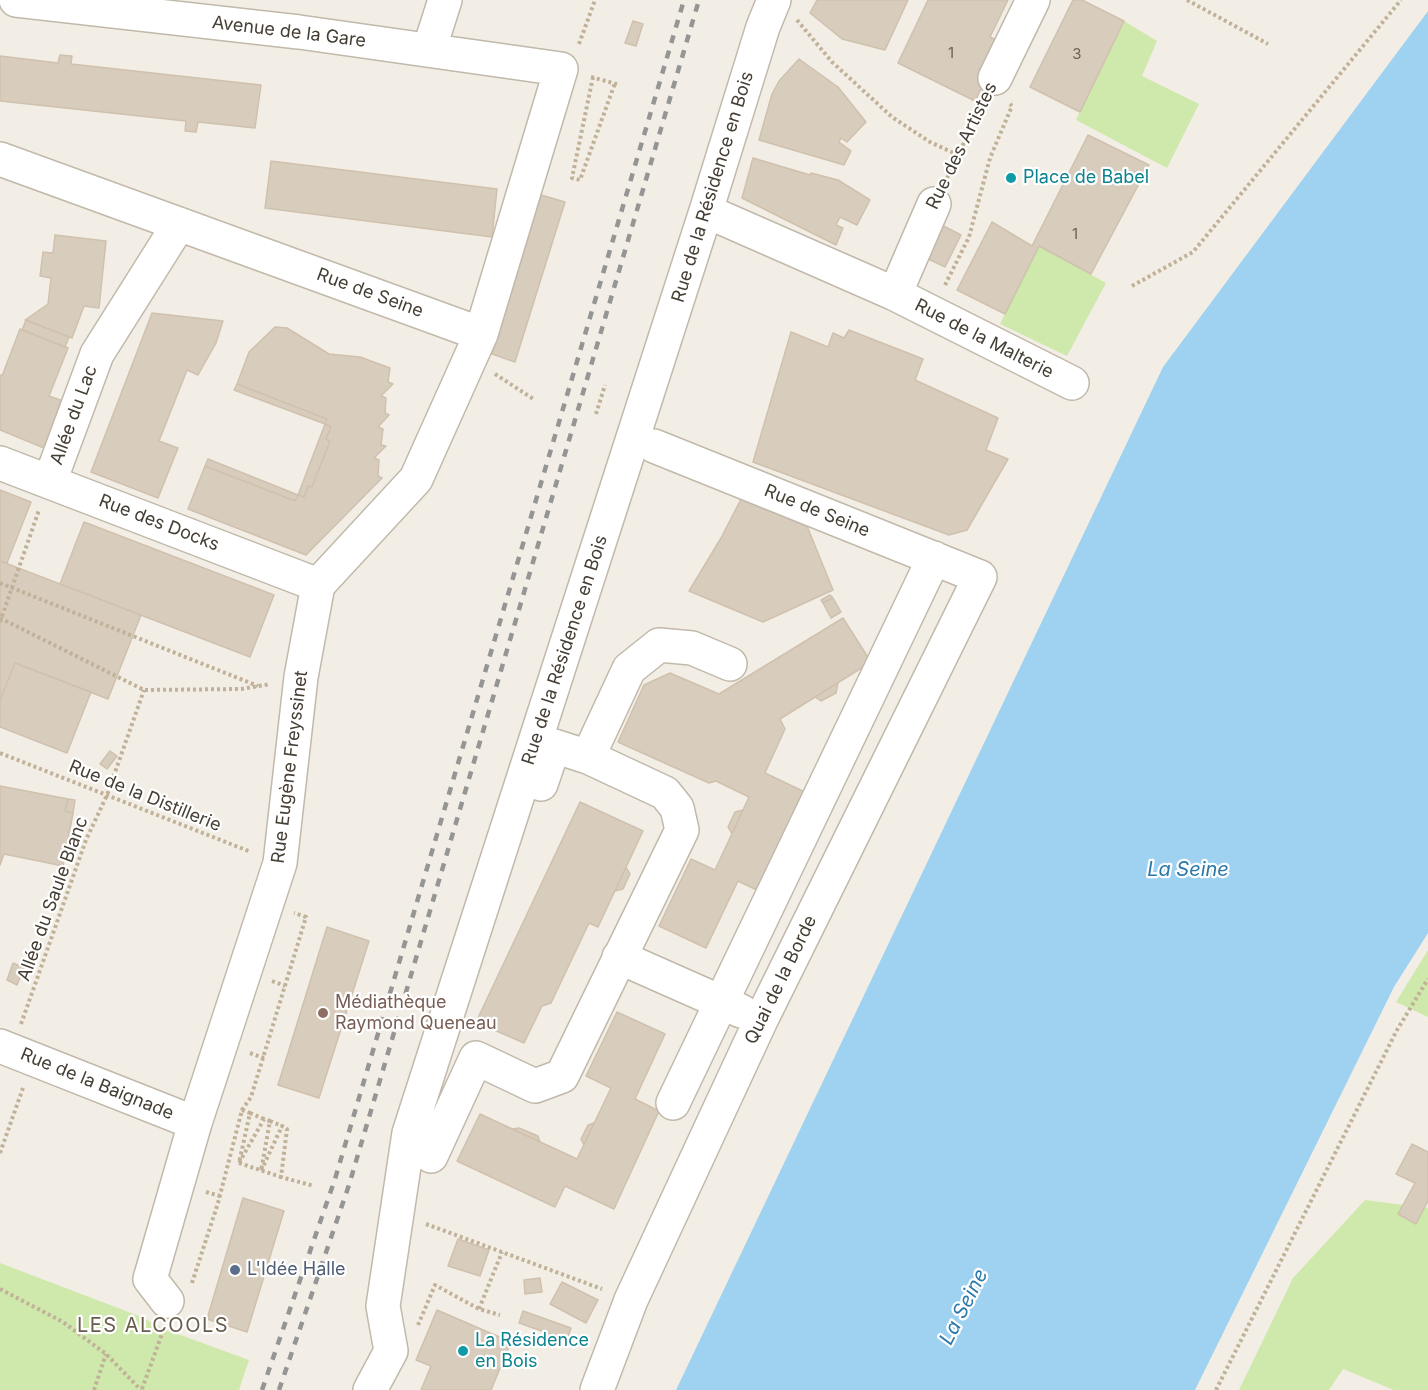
<!DOCTYPE html>
<meta charset="utf-8">
<style>
body{margin:0}
canvas{display:block;background:#f3eee5}
</style>
<canvas width="1428" height="1390"></canvas>
<script>
const ctx = document.querySelector('canvas').getContext('2d');
ctx.lineJoin = 'round';
function fillPath(path, color) { ctx.fillStyle = color; ctx.fill(path, 'evenodd'); }
const toPath = rows => new Path2D(rows.map(r => 'M' + r).join(''));
function trace(path, color, width, dash) { ctx.strokeStyle = color; ctx.lineWidth = width; ctx.lineCap = dash ? 'butt' : 'round'; ctx.setLineDash(dash || []); ctx.stroke(path); }
function write(font, color, halo, rows, align = 'center') {
  ctx.font = font + ' Inter,sans-serif'; ctx.lineWidth = 4.5; ctx.setLineDash([]); ctx.textBaseline = 'middle'; ctx.strokeStyle = halo; ctx.fillStyle = color; for (const [text, x, y, turn = 0] of rows) {
    ctx.save(); ctx.translate(x, y); ctx.rotate((+turn || 0) * Math.PI / 180); ctx.textAlign = isNaN(turn) ? turn : align; if (halo) ctx.strokeText(text, 0, 0); ctx.fillText(text, 0, 0); ctx.restore();
  }
}
fillPath(toPath([
 [1124,21,1157,41,1142,76,1199,104,1167,168,1076,120],
 [1039,246,1106,283,1067,356,1000,324],
 [1428,950,1428,1017,1396,1002],
 [1365,1200,1428,1208,1428,1390,1394,1390,1343,1369,1329,1390,1239,1390,1293,1278],
 [0,1263,139,1316,164,1329,249,1360,239,1390,0,1390]
]), '#cfe8ac');
fillPath(toPath([
 [1428,11,1428,933,1394,987,1195,1390,676,1390,1163,367]
]), '#9fd2f1');
const building = toPath([
 [817,0,908,0,885,50,842,39,810,13,817,0],
 [928,0,1008,0,990,37,1004,44,975,101,898,63,928,0],
 [1073,0,1082,0,1124,21,1080,112,1030,87,1073,0],
 [633,21,643,24,636,46,625,43,633,21],
 [60,55,72,56,71,64,261,85,255,128,198,122,196,132,185,131,186,121,0,101,0,56,58,63,60,55],
 [799,59,838,87,866,122,847,142,841,138,839,142,851,151,844,165,759,140,772,94,779,81,799,59],
 [1088,135,1149,165,1091,274,1039,246,1005,314,957,290,992,222,1032,246,1088,135],
 [753,158,810,175,811,173,838,180,870,200,857,225,840,217,836,225,843,228,836,245,742,198,753,158],
 [271,161,497,189,492,237,265,208,271,161],
 [541,195,565,202,515,362,492,354,541,195],
 [932,220,961,235,945,267,916,253,932,220],
 [55,235,106,241,99,308,84,306,72,338,25,320,48,304,51,278,40,276,43,252,53,253,55,235],
 [152,313,223,321,216,343,198,375,187,370,159,441,178,448,158,498,91,472,152,313],
 [26,320,69,337,65,347,22,330,26,320],
 [275,327,287,328,329,354,360,357,390,368,388,382,393,384,381,396,386,398,385,413,389,415,378,427,383,429,381,445,386,446,374,458,379,460,378,476,382,478,306,555,188,509,205,466,295,501,298,495,304,497,308,486,312,487,330,441,326,439,331,427,325,424,327,419,237,384,249,352,275,327],
 [20,329,68,348,49,396,63,401,44,448,0,430,0,375,2,376,20,329],
 [849,330,923,359,915,380,998,418,986,450,1008,459,967,530,949,535,753,462,791,332,828,347,833,333,844,338,849,330],
 [237,384,327,419,325,424,234,390,237,384],
 [325,424,331,427,326,439,330,441,312,487,308,486,304,497,298,495,325,424],
 [208,459,298,495,295,501,205,466,208,459],
 [0,490,31,502,7,563,0,561,0,490],
 [741,499,807,526,833,590,763,622,689,591,721,538,741,499],
 [84,522,274,595,250,657,60,584,84,522],
 [0,561,141,615,108,699,15,663,0,700,0,561],
 [830,595,833,598,823,603,821,600,830,595],
 [833,598,841,612,831,618,823,603,833,598],
 [843,618,871,662,780,719,785,729,765,773,811,795,765,894,738,881,706,948,659,926,691,859,715,870,749,797,716,781,709,783,618,742,644,685,670,673,719,694,843,618],
 [15,663,91,692,67,753,0,727,0,700,15,663],
 [838,683,836,693,821,701,815,697,838,683],
 [110,751,117,756,107,769,100,764,110,751],
 [0,786,68,799,65,811,73,813,63,866,4,854,0,865,0,786],
 [68,799,75,800,73,813,65,811,68,799],
 [580,802,643,831,598,927,589,923,551,1003,542,1006,524,1043,476,1022,580,802],
 [743,810,732,834,728,827,735,812,743,810],
 [626,867,630,874,623,889,615,891,626,867],
 [327,927,369,941,319,1098,278,1085,327,927],
 [13,963,24,968,17,985,7,980,13,963],
 [617,1012,665,1034,635,1099,659,1111,614,1209,565,1186,555,1207,457,1161,480,1114,577,1159,611,1088,586,1076,617,1012],
 [594,1123,584,1145,581,1139,588,1125,594,1123],
 [519,1128,538,1136,540,1142,512,1129,519,1128],
 [1412,1144,1428,1152,1428,1201,1416,1224,1398,1214,1415,1183,1396,1174,1412,1144],
 [243,1198,284,1211,247,1332,207,1319,243,1198],
 [458,1239,489,1250,480,1276,448,1266,458,1239],
 [540,1278,542,1292,525,1294,524,1280,540,1278],
 [562,1282,598,1300,586,1323,550,1304,562,1282],
 [437,1310,511,1342,491,1390,421,1390,431,1366,416,1360,437,1310],
 [523,1311,571,1328,567,1340,519,1323,523,1311]
]);
fillPath(building, '#d8ccbd');
trace(building, '#cfc1ad', 1.5);
const minor = toPath([
 [16,0,299,32,561,69,481,334,416,479,318,585,301,677,280,863,195,1123,150,1279,167,1301],
 [429,50,445,0],
 [995,78,1033,0],
 [0,159,481,334],
 [706,211,895,294,1072,383],
 [895,294,934,204],
 [0,463,318,585],
 [50,481,97,354,179,224],
 [541,784,554,746,588,757],
 [619,957,741,1011],
 [0,1046,195,1123],
 [673,1103,934,558],
 [431,1156,476,1058,535,1086,562,1076,682,830,677,808,665,793,588,757,629,669,659,645,692,648,730,664],
 [370,1390,391,1351,383,1306,409,1133,706,211,763,27,774,0],
 [597,1390,631,1300,761,1020,980,577,654,446]
]);
trace(minor, '#c1b9aa', 36);
trace(toPath([
 [1187,0,1268,44],
 [797,20,832,62,892,117,930,142,958,155],
 [579,44,595,0],
 [591,77,620,85],
 [593,77,572,178,580,180,615,83],
 [947,178,983,103],
 [945,285,969,237,990,158,1012,106,1010,104],
 [1132,286,1193,252,1401,0],
 [495,374,535,400],
 [596,414,605,385],
 [0,583,258,686],
 [0,618,144,690,241,689,270,684],
 [0,622,39,510],
 [0,753,251,852],
 [272,981,285,986],
 [21,1024,86,840,107,795,144,690],
 [250,1053,264,1058],
 [242,1110,250,1113,239,1163,264,1119,270,1121,261,1171,282,1126,287,1129,281,1177,314,1186],
 [250,1113,264,1119],
 [270,1121,282,1126],
 [0,1153,23,1088],
 [239,1163,281,1177],
 [206,1192,220,1196],
 [426,1224,602,1289],
 [192,1283,218,1203,242,1110,251,1097,306,917,294,913],
 [0,1289,63,1322,106,1354,141,1390],
 [479,1309,502,1252],
 [418,1325,435,1285,479,1309,500,1315],
 [142,1389,163,1331],
 [94,1390,106,1354],
 [1216,1390,1397,1030,1428,979]
]), '#c0b198', 4, [3, 3]);
trace(minor, '#fff', 33);
trace(toPath([
 [262,1390,335,1179,684,0],
 [279,1390,349,1185,699,0]
]), '#959595', 4.5, [8, 8]);
for (const [x, y, r, color] of [
 [1011,178,6,"#0f9aa8"],
 [323,1013,6,"#8d6e63"],
 [235,1270,6,"#5c6f8a"],
 [463,1351,6,"#0f9aa8"]
]) { const dot = new Path2D(); dot.arc(x, y, r, 0, 2 * Math.PI); ctx.fillStyle = color; ctx.fill(dot); trace(dot, '#fff', 2); }
write('15px', '#6a6256', null, [
 ["1",951,53],
 ["3",1077,54],
 ["1",1075,234]
]);
write('18px', '#453e34', '#fff', [
 ["Avenue de la Gare",289,32,7],
 ["Rue des Artistes",962,146,-64],
 ["Rue de la Résidence en Bois",713,187,-73],
 ["Rue de Seine",370,293,20],
 ["Rue de la Malterie",984,339,27],
 ["Allée du Lac",74,415,-70],
 ["Rue de Seine",817,511,22],
 ["Rue des Docks",159,523,21],
 ["Rue de la Résidence en Bois",565,650,-72],
 ["Rue Eugène Freyssinet",290,767,-83],
 ["Rue de la Distillerie",145,796,22],
 ["Allée du Saule Blanc",53,899,-70],
 ["Quai de la Borde",781,980,-64],
 ["Rue de la Baignade",97,1084,22]
]);
write('18px', '#0d838f', '#fff', [
 ["Place de Babel",1023,178],
 ["La Résidence",475,1341],
 ["en Bois",475,1362]
], 'left');
write('18px', '#785e54', '#fff', [
 ["Médiathèque",335,1003],
 ["Raymond Queneau",335,1024]
], 'left');
write('18px', '#4e5e75', '#fff', [
 ["L'Idée Halle",247,1270]
], 'left');
write('italic 20px', '#2b78ab', '#fff', [
 ["La Seine",1188,870],
 ["La Seine",964,1307,-63]
]);
ctx.letterSpacing = '1.5px';
write('20px', '#685c4b', '#fff', [
 ["LES ALCOOLS",153,1326]
]);
ctx.letterSpacing = '0px';
</script>
